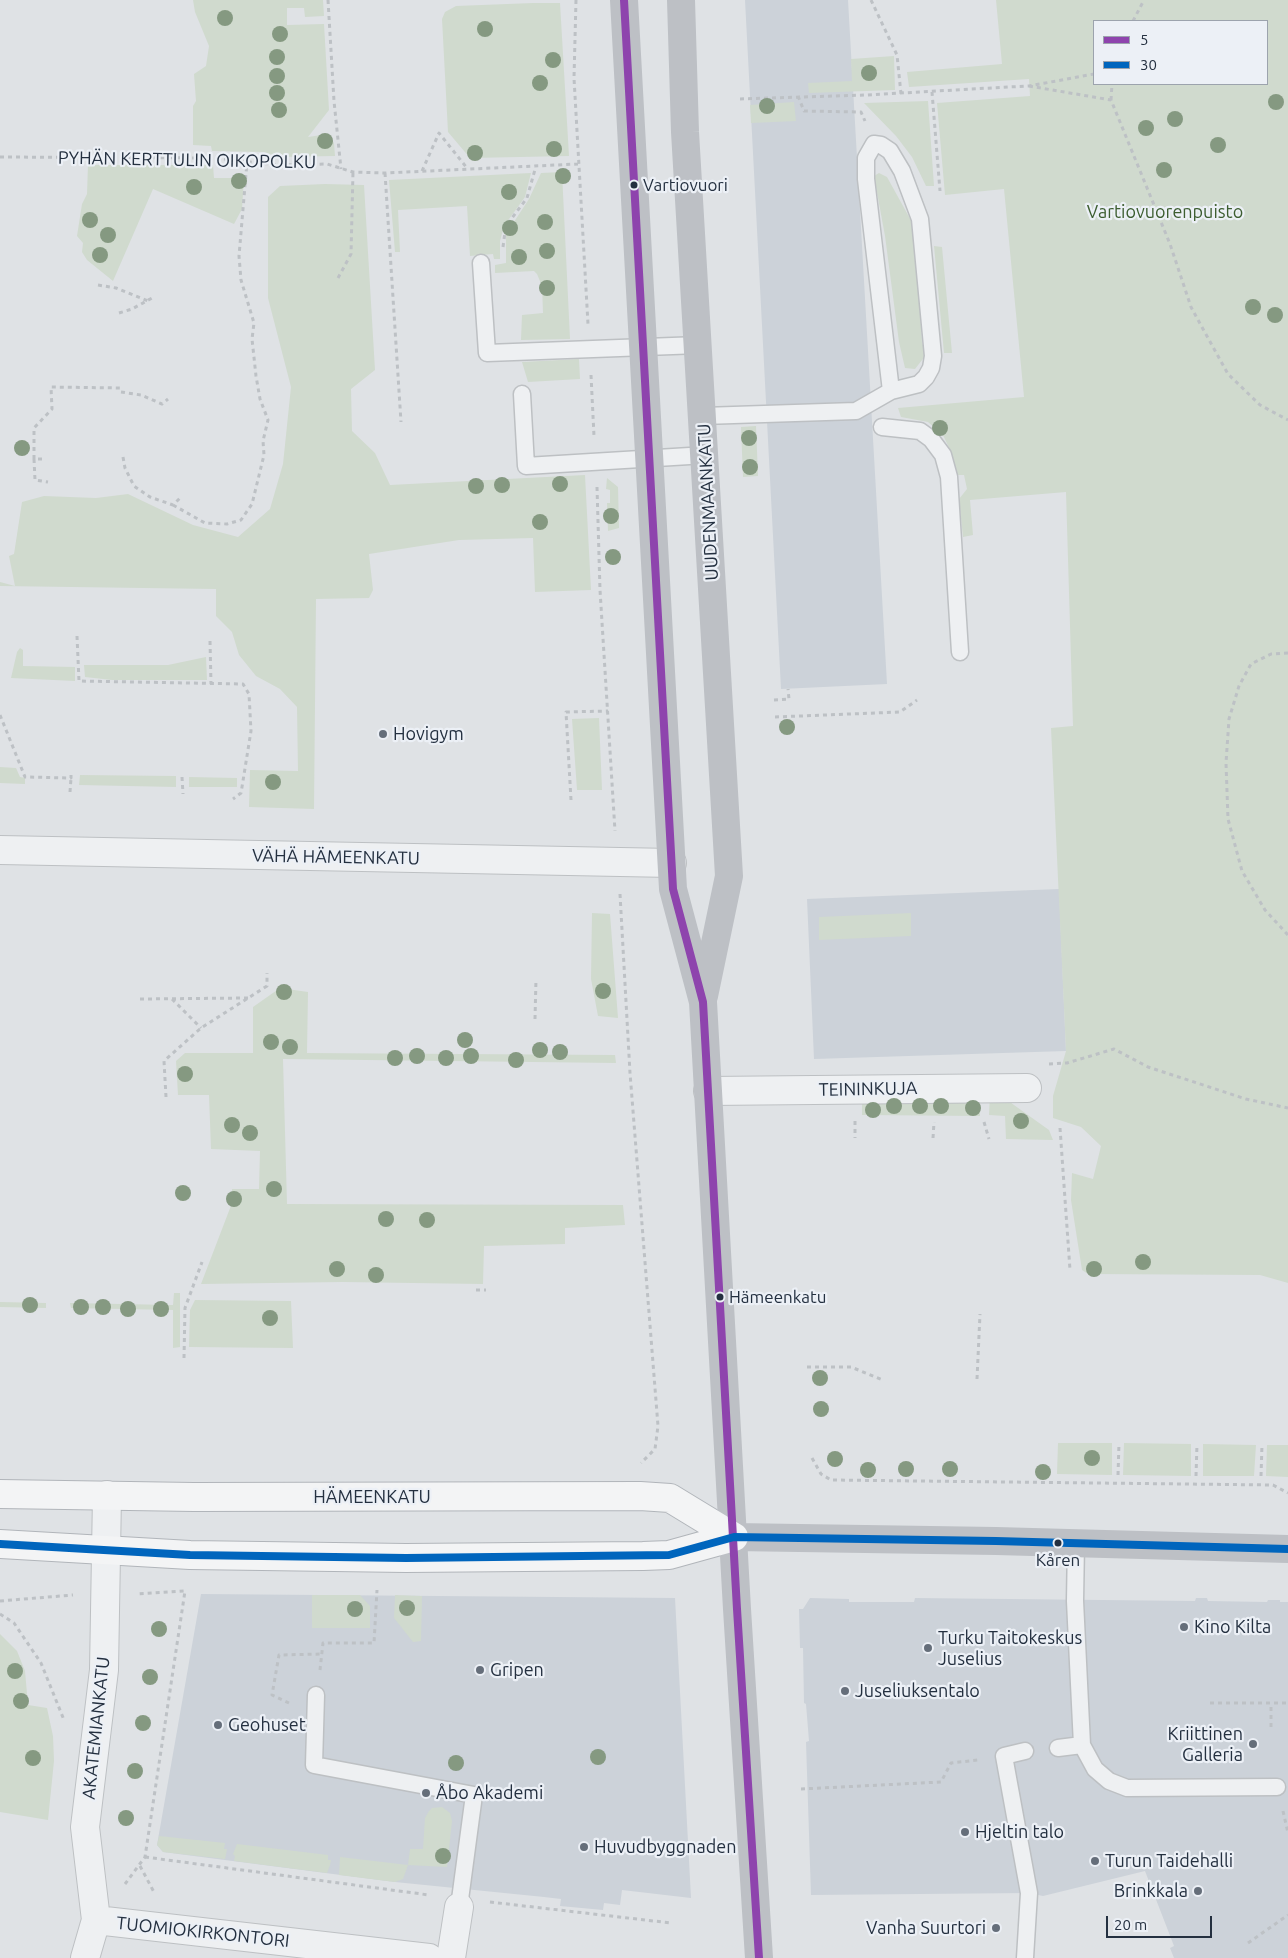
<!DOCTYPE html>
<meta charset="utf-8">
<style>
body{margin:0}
#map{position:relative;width:1288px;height:1958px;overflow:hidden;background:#dfe2e5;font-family:Ubuntu,sans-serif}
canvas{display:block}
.legend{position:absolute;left:1093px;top:20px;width:175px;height:65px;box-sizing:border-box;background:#ecf0f6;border:1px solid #9ca3ad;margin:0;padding:6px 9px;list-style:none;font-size:15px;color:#243040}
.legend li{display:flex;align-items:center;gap:10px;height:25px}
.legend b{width:25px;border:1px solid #9ca3ad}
.scale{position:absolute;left:1106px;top:1916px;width:106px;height:22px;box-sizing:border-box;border:2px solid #243040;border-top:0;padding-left:6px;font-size:15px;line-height:18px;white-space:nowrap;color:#243040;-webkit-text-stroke:4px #ecf0f6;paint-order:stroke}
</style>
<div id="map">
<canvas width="1288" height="1958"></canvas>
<ul class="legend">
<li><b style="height:6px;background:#8e44ad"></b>5</li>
<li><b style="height:6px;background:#0065bd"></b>30</li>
</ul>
<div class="scale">20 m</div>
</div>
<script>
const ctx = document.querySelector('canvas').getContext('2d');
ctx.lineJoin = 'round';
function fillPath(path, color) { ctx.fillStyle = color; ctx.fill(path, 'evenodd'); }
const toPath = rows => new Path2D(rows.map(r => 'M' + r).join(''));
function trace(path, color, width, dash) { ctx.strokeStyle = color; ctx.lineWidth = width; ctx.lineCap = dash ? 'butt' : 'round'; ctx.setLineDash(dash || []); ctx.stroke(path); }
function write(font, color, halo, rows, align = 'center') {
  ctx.font = font + ' Ubuntu,sans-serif'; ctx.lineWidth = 4.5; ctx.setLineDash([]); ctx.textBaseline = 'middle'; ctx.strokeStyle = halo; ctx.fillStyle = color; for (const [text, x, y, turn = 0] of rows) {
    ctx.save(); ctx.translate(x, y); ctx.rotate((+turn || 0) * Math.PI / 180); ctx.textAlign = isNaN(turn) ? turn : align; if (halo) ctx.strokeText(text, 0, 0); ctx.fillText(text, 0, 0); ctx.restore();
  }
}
fillPath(toPath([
 [745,0,848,0,887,684,781,689],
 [1059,889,1066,1051,814,1059,807,899],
 [201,1594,675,1598,691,1898,622,1890,620,1905,604,1903,603,1910,560,1906,561,1899,544,1897,395,1882,163,1852,157,1845],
 [810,1598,849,1599,849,1602,914,1602,915,1598,1195,1601,1196,1598,1207,1598,1208,1601,1267,1602,1268,1600,1280,1600,1280,1602,1288,1602,1288,1958,1174,1958,1170,1948,1174,1946,1145,1871,1043,1896,1029,1893,811,1895,806,1742,809,1741,806,1704,804,1703,803,1648,800,1648,799,1609,803,1609]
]), '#ccd2d9');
fillPath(toPath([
 [193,0,323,0,324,16,305,17,304,8,287,8,287,25,324,24,329,110,308,137,328,134,334,143,335,156,278,157,264,152,212,151,211,146,193,145,193,106,196,101,194,74,206,66,209,46,195,12],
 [996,0,1288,0,1288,1283,1260,1275,1088,1274,1082,1270,1071,1200,1072,1173,1093,1179,1101,1146,1081,1127,1053,1118,1053,1096,1066,1051,1051,728,1073,726,1066,492,970,500,973,535,963,537,959,499,967,489,964,475,953,475,951,452,943,435,928,422,901,417,898,408,1024,397,1004,189,945,195,937,103,1030,96,1029,79,909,87,907,72,1002,64],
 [1094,21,1267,21,1267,84,1094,84],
 [533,3,560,3,569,156,470,158,448,132,442,19,445,12,456,6],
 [894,56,895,90,809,93,808,83,852,81,851,59],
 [928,101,934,186,926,186,912,157,896,136,864,103],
 [794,102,796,121,751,123,750,105],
 [88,165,213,165,214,178,244,178,242,209,234,224,153,189,113,281,87,260,82,252,83,243,77,236,82,204,87,194],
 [562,172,570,339,521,340,522,315,543,313,542,286,537,274,534,271,495,273,495,265,506,263,506,234,529,199,541,173],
 [531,173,525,197,504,226,500,241,500,259,494,259,493,254,470,256,467,206,398,210,400,252,395,252,389,180],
 [879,173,887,177,913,224,916,238,922,342,926,355,915,369,905,368,899,342,885,236,874,176],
 [325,184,364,185,375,370,351,389,352,431,375,453,390,485,585,475,591,590,535,592,533,538,459,540,369,554,373,590,369,598,316,599,314,809,249,807,250,770,298,771,297,707,280,689,256,676,239,655,232,632,216,616,216,589,0,586,0,582,15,586,9,556,14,554,22,502,44,496,96,498,128,494,193,525,238,537,270,509,283,464,291,387,268,298,268,197,280,186],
 [934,246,942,247,952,353,944,353],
 [579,359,580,379,528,382,522,362],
 [756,426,758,476,743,477,741,427],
 [607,478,618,487,619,528,608,531,607,503,610,503,610,490,606,489],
 [20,648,23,650,23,666,75,667,75,681,11,678,17,652],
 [206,657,207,680,112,680,85,677,84,665,168,665],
 [599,718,602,790,577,790,572,719],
 [0,767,16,768,20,777,25,778,25,784,0,783],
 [80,775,176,776,176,787,79,785],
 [189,777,237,778,237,787,189,787],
 [592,913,610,914,618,1018,598,1016,591,979],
 [911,913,911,936,819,940,819,917],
 [280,988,308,992,307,1053,615,1055,616,1063,283,1059,287,1204,623,1205,625,1225,565,1228,565,1244,484,1246,483,1284,343,1282,201,1284,232,1203,232,1189,259,1189,260,1151,211,1149,209,1095,178,1095,176,1061,185,1053,253,1053,253,1007],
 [990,1094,1007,1100,1049,1130,1053,1140,1006,1139,1005,1116,989,1115],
 [862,1095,980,1096,980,1116,862,1115],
 [174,1293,180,1293,180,1347,173,1348,173,1310,71,1308,70,1303,173,1305],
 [195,1300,291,1301,293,1348,189,1347,190,1310],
 [0,1302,46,1303,46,1308,0,1307],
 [1058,1443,1112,1443,1112,1475,1057,1474],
 [1124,1443,1191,1444,1191,1476,1123,1475],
 [1203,1444,1256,1445,1254,1476,1203,1476],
 [1267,1445,1288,1445,1288,1477,1266,1476],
 [312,1595,360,1595,370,1606,370,1628,312,1628],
 [395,1595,422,1596,421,1641,413,1642,394,1618],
 [0,1634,17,1651,25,1671,28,1705,47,1708,53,1736,54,1761,48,1820,0,1812],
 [442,1807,450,1813,452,1821,447,1867,408,1865,403,1879,395,1882,339,1875,340,1857,408,1865,410,1849,423,1849,425,1818,429,1811,432,1808],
 [159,1836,225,1843,224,1849,227,1849,225,1859,163,1852,157,1845],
 [237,1844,328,1855,328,1860,331,1860,330,1865,327,1873,234,1861,235,1856,233,1854]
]), '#d0dace');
const service = toPath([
 [481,263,487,353,699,345],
 [522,394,526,466,706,455],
 [703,416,856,411,891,391,919,384,926,377,931,368,933,356,920,219,902,171,890,151,881,145,874,144,866,158,866,179,891,391],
 [882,427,920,431,931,439,943,455,949,477,960,652],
 [316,1695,314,1765,474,1795,459,1907],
 [1082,1745,1095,1769,1109,1781,1127,1788,1277,1787],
 [1058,1748,1082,1745,1075,1601,1076,1543],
 [1025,1751,1004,1756,1029,1893,1025,1958]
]);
const minor = toPath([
 [0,850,672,863],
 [708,1091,1027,1088],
 [96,1920,429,1958],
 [85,1958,96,1920,85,1827,104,1670,107,1495],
 [451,1958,459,1907]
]);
const trunk = toPath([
 [0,1494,194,1497,640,1496,670,1498,734,1537],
 [0,1544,190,1555,406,1558,643,1556,669,1555,734,1537]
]);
trace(service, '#bdc0c3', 19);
trace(minor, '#bdc0c3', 30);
trace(trunk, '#b1b5ba', 30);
trace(toPath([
 [328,0,334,101,341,169],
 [576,0,574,78,588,324],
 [871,0,897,55,901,94],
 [1133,21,1144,0],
 [1029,86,1111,100,1170,244,1191,307,1203,329,1228,374,1260,405,1288,420],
 [932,92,940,191],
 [798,96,804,111,861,112,865,121],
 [740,99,866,95,1008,87,1029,86,1094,74],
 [1111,100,1112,84],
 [0,157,214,158,278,165,327,164,353,172,385,173,578,164],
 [422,171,439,133,467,168],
 [385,173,401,422],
 [503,247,505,232,509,222,527,198,536,166],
 [338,278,351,254,353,172],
 [98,285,116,288,148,301],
 [119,313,132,309,152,298],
 [591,375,594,436],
 [121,392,141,395,162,404,168,399],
 [123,457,125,468,134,486,150,497,173,505,180,498],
 [34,459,35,480,48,482],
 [42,459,34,459,34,428,52,409,51,387,121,388],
 [597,487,600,590,615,831],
 [173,505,205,523,227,524,241,520,252,504,264,455,263,441,268,420,260,399,256,376,252,339,254,323,241,280,239,256,247,162],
 [77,636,79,681,243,684,249,694,251,731,242,787,241,793,233,799],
 [210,641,211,684],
 [1288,653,1271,654,1251,664,1239,686,1229,719,1226,763,1228,819,1242,871,1265,910,1288,935],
 [774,700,789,699,788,689],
 [0,715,25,777,71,778,71,775],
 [775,717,900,712,917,700],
 [182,777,183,794],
 [70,792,71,778],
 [571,800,566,712,608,711],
 [620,894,630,1073,658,1426,655,1449,641,1463],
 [140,999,248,998],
 [172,999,201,1028],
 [535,1019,536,979],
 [1049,1064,1067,1063,1114,1049,1148,1067,1246,1099,1288,1108],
 [166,1097,164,1061,201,1028,267,986,267,973],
 [855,1121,855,1138],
 [984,1122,989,1139],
 [1060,1128,1070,1270],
 [933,1138,934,1122],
 [476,1290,486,1290],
 [184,1358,185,1308,202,1262],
 [807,1367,851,1367,883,1380],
 [977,1379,980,1314],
 [812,1458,821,1474,831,1480,1273,1485,1288,1493],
 [1118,1475,1119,1443],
 [1196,1476,1197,1444],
 [1261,1476,1262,1445],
 [0,1601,73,1595],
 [0,1614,14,1623,41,1663,64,1720],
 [320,1670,323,1643,374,1643,377,1590],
 [289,1703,272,1695,279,1655,322,1654],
 [1210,1703,1288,1703],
 [1271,1727,1271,1703],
 [801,1789,941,1782,951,1763,978,1760],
 [1283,1811,1288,1833],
 [145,1857,429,1895],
 [140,1866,155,1894],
 [125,1884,145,1857,185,1591,137,1594],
 [490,1902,671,1923],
 [1248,1943,1288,1915]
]), '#bdc1c5', 3, [4, 4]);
trace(service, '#eef0f2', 16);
trace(minor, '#eef0f2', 28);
trace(toPath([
 [624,0,673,889,703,1002,737,1609,759,1958],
 [681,0,685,132,729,876,704,996],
 [734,1537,996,1541,1288,1549]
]), '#bdc0c5', 28);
trace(trunk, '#f3f4f5', 28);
trace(toPath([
 [624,0,673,889,703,1002,737,1609,759,1958]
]), '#8e44ad', 8);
trace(toPath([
 [0,1544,190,1555,406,1558,669,1555,734,1537,996,1541,1288,1549]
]), '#0065bd', 8);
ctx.fillStyle = '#859981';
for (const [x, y] of [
 [225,18],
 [485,29],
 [280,34],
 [277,57],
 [553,60],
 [869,73],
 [277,76],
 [540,83],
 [277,93],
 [1276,102],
 [767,106],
 [279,110],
 [1175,119],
 [1146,128],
 [325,141],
 [1218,145],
 [554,149],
 [475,153],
 [1164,170],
 [563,176],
 [239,181],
 [194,187],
 [509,192],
 [90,220],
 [545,222],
 [510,228],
 [108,235],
 [547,251],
 [100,255],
 [519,257],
 [547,288],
 [1253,307],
 [1275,315],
 [940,428],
 [749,438],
 [22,448],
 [750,467],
 [560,484],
 [502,485],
 [476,486],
 [611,516],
 [540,522],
 [613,557],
 [787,727],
 [273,782],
 [603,991],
 [284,992],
 [465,1040],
 [271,1042],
 [290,1047],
 [540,1050],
 [560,1052],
 [417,1056],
 [471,1056],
 [395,1058],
 [446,1058],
 [516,1060],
 [185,1074],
 [894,1106],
 [920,1106],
 [941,1106],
 [973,1108],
 [873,1110],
 [1021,1121],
 [232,1125],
 [250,1133],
 [274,1189],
 [183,1193],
 [234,1199],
 [386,1219],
 [427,1220],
 [1143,1262],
 [337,1269],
 [1094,1269],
 [376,1275],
 [30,1305],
 [81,1307],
 [103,1307],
 [128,1309],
 [161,1309],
 [270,1318],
 [820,1378],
 [821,1409],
 [1092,1458],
 [835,1459],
 [906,1469],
 [950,1469],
 [868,1470],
 [1043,1472],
 [407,1608],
 [355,1609],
 [159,1629],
 [15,1671],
 [150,1677],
 [21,1701],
 [143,1723],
 [598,1757],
 [33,1758],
 [456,1763],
 [135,1771],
 [126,1818],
 [443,1856]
]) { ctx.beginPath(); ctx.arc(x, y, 8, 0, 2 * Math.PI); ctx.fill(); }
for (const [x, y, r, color] of [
 [634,185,4.5,"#243040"],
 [383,734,5,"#656e7a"],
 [720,1297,4.5,"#243040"],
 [1058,1543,4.5,"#243040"],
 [1184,1627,5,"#656e7a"],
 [928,1648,5,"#656e7a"],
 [480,1670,5,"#656e7a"],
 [845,1691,5,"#656e7a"],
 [218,1725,5,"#656e7a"],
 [1253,1744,5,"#656e7a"],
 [426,1793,5,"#656e7a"],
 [965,1832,5,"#656e7a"],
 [584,1847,5,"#656e7a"],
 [1095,1861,5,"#656e7a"],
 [1198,1891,5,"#656e7a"],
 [996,1928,5,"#656e7a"]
]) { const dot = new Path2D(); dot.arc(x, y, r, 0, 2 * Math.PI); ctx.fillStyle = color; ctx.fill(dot); trace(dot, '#ecf0f6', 2); }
write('17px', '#243040', '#ecf0f6', [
 ["Vartiovuori",643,185],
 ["Hämeenkatu",729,1297],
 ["Kåren",1058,1560,"center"]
], 'left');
write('18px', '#243040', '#ecf0f6', [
 ["PYHÄN KERTTULIN OIKOPOLKU",187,160,1],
 ["UUDENMAANKATU",708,502,-93],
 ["VÄHÄ HÄMEENKATU",336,857,1],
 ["TEININKUJA",868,1089,-1],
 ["HÄMEENKATU",372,1497],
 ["AKATEMIANKATU",96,1728,-84],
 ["TUOMIOKIRKONTORI",203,1932,6]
]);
write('18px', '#3c5d30', '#ecf0f6', [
 ["Vartiovuorenpuisto",1165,212]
]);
write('18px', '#243040', '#ecf0f6', [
 ["Hovigym",393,734],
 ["Kino Kilta",1194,1627],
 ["Turku Taitokeskus",938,1638],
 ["Juselius",938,1659],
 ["Gripen",490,1670],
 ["Juseliuksentalo",855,1691],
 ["Geohuset",228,1725],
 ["Kriittinen",1243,1734,"right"],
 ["Galleria",1243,1755,"right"],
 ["Åbo Akademi",436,1793],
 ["Hjeltin talo",975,1832],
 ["Huvudbyggnaden",594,1847],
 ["Turun Taidehalli",1105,1861],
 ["Brinkkala",1188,1891,"right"],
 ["Vanha Suurtori",986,1928,"right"]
], 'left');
</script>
